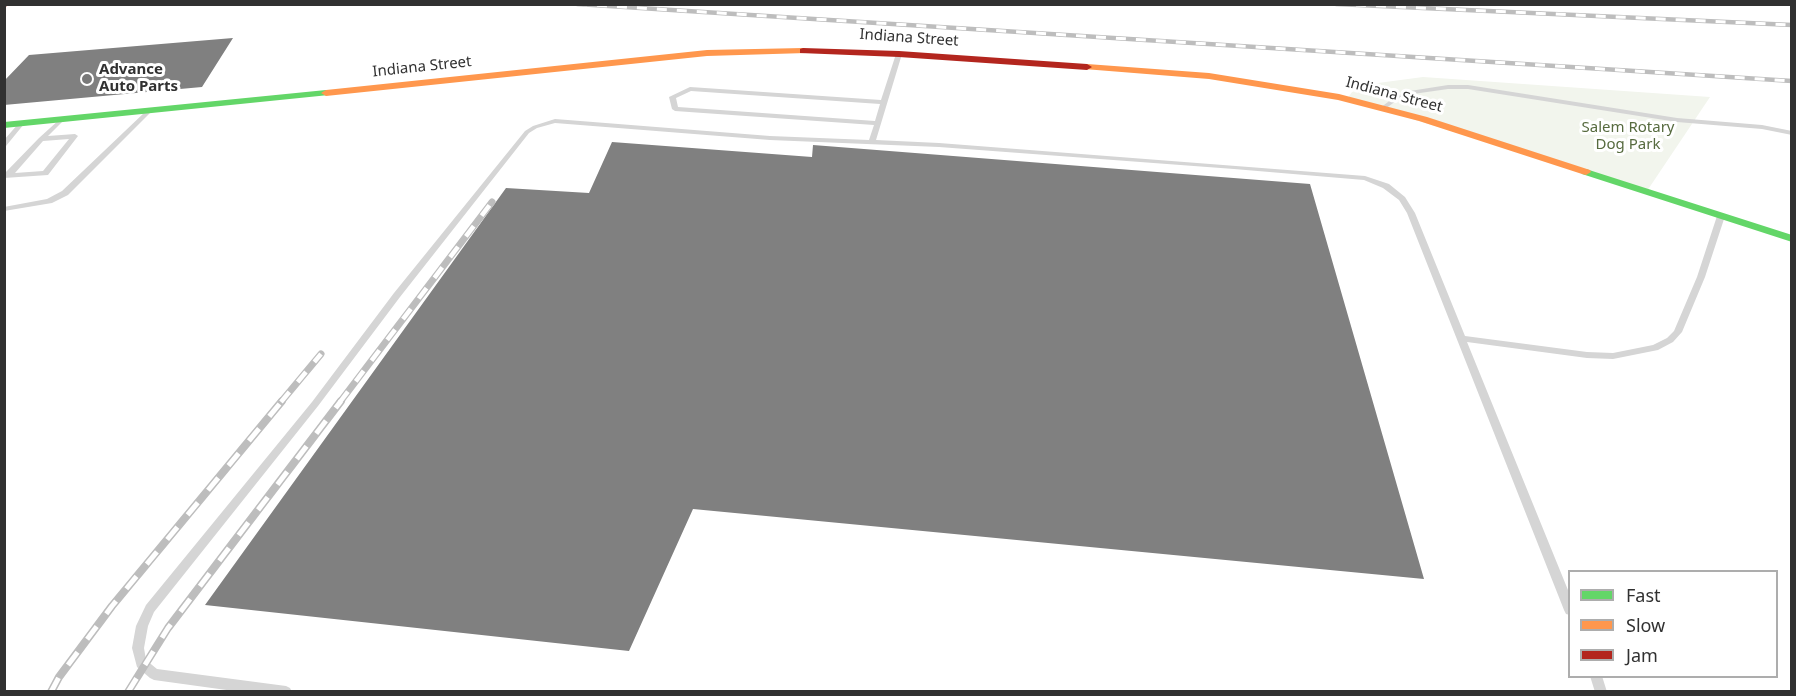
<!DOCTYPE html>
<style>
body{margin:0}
#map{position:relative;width:1796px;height:696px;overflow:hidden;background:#fff;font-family:"Noto Sans",sans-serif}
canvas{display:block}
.frame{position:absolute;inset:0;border:6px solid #313131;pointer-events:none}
.legend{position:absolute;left:1568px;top:570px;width:210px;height:108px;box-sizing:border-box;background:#fff;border:2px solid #adadad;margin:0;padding:8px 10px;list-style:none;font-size:18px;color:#313131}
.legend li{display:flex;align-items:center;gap:12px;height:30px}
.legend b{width:30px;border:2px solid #adadad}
</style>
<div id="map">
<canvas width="1796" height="696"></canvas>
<div class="frame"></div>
<ul class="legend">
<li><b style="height:8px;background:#63d668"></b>Fast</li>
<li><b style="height:8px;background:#ff974d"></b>Slow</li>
<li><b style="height:8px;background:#b3261e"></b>Jam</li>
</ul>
</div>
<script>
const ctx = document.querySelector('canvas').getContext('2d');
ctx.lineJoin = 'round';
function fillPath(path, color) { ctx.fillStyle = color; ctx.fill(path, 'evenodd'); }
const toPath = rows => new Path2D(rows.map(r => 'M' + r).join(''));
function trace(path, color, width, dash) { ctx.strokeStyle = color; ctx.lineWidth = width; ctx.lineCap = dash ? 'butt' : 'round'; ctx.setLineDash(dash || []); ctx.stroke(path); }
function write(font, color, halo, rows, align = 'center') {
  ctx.font = font + ' "Noto Sans",sans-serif'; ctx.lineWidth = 6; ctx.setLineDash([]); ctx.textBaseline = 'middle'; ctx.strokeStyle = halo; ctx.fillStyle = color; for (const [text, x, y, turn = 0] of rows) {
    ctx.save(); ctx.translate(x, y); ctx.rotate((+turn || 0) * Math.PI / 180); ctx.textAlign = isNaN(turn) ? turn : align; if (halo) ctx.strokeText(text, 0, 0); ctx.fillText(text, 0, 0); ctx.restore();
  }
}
fillPath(toPath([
 [1423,77,1710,97,1647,191,1347,99,1352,92,1378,83]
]), '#f2f5ed');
fillPath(toPath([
 [233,38,202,87,4,105,4,81,29,55],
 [612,142,812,157,813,145,1310,184,1424,579,693,509,629,651,205,605,506,188,589,193]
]), '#808080');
fillPath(toPath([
 [899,52,902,54,876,140,939,143,1365,176,1389,184,1405,197,1415,213,1465,336,1587,352,1613,353,1653,345,1667,338,1674,331,1697,277,1717,216,1718,214,1724,214,1725,216,1705,277,1682,332,1673,342,1658,350,1613,359,1587,358,1467,342,1570,595,1570,615,1566,614,1564,610,1407,213,1399,200,1383,188,1364,180,1234,169,939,147,770,140,555,123,537,128,529,133,400,297,318,406,154,612,148,626,144,648,146,660,157,669,286,686,290,688,292,692,241,692,154,680,150,678,137,667,132,648,136,626,146,605,312,402,394,293,525,131,533,126,555,119,770,136,869,140,874,125,675,111,672,109,669,97,690,87,881,100,896,54,899,52],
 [691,91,880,104,875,121,678,107,676,98,691,91],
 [1448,85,1468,85,1677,118,1762,125,1792,131,1792,135,1762,129,1677,122,1468,89,1448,89,1413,94,1400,98,1385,109,1381,109,1380,108,1396,96,1410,91,1448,85],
 [147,111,150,113,68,195,52,203,4,211,4,207,47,199,62,191,145,112,147,111],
 [60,119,63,121,48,136,75,134,78,136,48,175,4,178,4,174,39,138,60,119],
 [69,139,43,171,15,173,43,141,69,139],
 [21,122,24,124,6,146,4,147,4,140,19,123,21,122],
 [1590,676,1602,676,1607,692,1595,692,1590,676]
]), '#d5d5d5');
fillPath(toPath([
 [326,90,329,91,329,95,4,128,4,122,326,90],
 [1586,169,1792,235,1792,242,1582,174,1581,172,1586,169]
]), '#63d668');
fillPath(toPath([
 [803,48,806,49,806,53,707,56,326,96,321,93,326,90,707,50,803,48],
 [1087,64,1209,73,1339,94,1427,117,1590,170,1591,172,1586,175,1582,174,1419,121,1338,100,1209,79,1084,69,1084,65,1087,64]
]), '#ff974d');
fillPath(toPath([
 [4,4,10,4,4,8,4,4],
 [803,48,899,51,1087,64,1092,67,1087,70,899,57,800,53,800,49,803,48]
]), '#b3261e');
const railFar2 = toPath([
 [577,4,1792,81],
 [1336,4,1792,25]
]);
const railFar1 = toPath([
 [281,402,321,354],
 [340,402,492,202]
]);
const rail = toPath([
 [51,692,59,677,112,606,282,401],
 [128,692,168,628,341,401]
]);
trace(railFar2, '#bdbdbd', 4.5);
trace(railFar1, '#bdbdbd', 7);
trace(rail, '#bdbdbd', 8);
trace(railFar2, '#fff', 3, [10]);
trace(railFar1, '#fff', 4.5, [13]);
trace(rail, '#fff', 5, [16]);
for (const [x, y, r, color] of [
 [87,79,6,"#797979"]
]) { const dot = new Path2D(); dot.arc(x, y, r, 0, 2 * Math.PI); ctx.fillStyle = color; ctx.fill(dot); trace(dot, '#fff', 2); }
write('15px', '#313131', '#fff', [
 ["Indiana Street",909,38,4],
 ["Indiana Street",422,67,-6],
 ["Indiana Street",1394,95,15]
]);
write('bold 15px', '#313131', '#fff', [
 ["Advance",99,70],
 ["Auto Parts",99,87]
], 'left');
write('15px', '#576b3f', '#fff', [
 ["Salem Rotary",1628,128],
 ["Dog Park",1628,145]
]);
</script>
